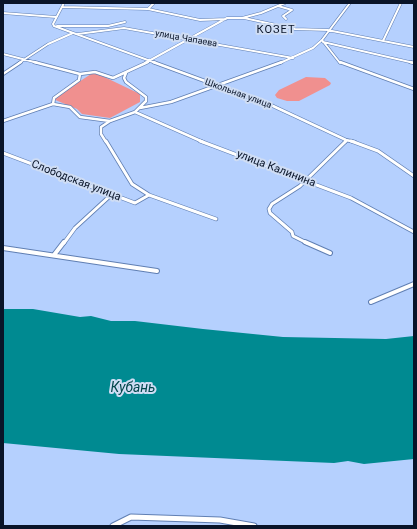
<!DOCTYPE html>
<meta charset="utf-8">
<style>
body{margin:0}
#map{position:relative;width:417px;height:529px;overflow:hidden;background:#b5d0fe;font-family:Roboto,sans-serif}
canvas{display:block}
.frame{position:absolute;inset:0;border:4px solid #091428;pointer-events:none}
</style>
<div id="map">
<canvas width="417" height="529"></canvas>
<div class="frame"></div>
</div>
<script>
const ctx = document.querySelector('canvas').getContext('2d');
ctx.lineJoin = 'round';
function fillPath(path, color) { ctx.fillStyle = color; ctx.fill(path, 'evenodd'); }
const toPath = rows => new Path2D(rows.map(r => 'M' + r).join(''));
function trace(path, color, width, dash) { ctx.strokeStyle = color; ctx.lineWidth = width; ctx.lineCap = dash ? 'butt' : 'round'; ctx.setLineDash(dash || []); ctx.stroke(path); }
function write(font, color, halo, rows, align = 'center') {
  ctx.font = font + ' Roboto,sans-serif'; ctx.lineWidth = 4; ctx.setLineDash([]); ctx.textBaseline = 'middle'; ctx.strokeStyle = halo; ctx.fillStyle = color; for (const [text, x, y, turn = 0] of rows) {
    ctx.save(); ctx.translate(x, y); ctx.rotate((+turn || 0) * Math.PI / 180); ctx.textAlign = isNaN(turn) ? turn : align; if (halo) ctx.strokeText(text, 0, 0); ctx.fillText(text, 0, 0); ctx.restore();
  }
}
fillPath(toPath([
 [94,72,140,94,140,102,110,118,82,114,77,109,53,99],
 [306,77,325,78,331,83,330,85,299,101,287,101,277,98,275,95,279,90]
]), '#f0908f');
fillPath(toPath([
 [3,309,33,309,80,317,91,316,111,321,135,321,203,329,283,337,386,339,414,336,414,459,364,464,348,461,334,463,119,454,3,443]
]), '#008a91');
const streetFar4 = toPath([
 [278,6,292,10,283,16,286,19],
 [63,7,148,9,200,20,226,19],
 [148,9,154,3],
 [3,13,56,17],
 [244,18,295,29,328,30],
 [54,26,156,63],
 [54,26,53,24,64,3],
 [57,26,108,26,125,22],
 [327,30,414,47],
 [78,34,124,28,293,58],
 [322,40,340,63],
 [383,41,401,3],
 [323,42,414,63],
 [3,54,38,63],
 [19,63,48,44,73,33],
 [145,63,227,18,242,18,261,13,285,3],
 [280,63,313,48,322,40,350,3]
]);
const streetFar3 = toPath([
 [34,62,80,74,95,72,113,78,148,62],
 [153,62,273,106,346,140,355,142],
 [340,62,414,89],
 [410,62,414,63],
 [3,74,21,62],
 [53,104,70,107,80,117,110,121,135,112,146,101,146,97,126,82,124,78,126,73],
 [140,108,171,102,282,62],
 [135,112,203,142],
 [3,121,53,104,54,98,79,80,80,74],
 [106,142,101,134,101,127,110,121],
 [345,142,346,140]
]);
const streetFar2 = toPath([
 [106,141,132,184,149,195,216,219],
 [200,141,351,198,414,232],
 [351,141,378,151,414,176],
 [3,153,135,203,149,195],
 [64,243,75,228,111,195],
 [307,243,293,236,292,232,270,213,269,209,272,204,300,186,346,141]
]);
const streetFar1 = toPath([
 [305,242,330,253],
 [3,248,157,271],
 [54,255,64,242],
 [371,302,414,284]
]);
const street = toPath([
 [113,526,131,517,220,520,254,526]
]);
trace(streetFar4, '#607fb3', 3);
trace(streetFar3, '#607fb3', 4);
trace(streetFar2, '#607fb3', 4.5);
trace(streetFar1, '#607fb3', 6);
trace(street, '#607fb3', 7);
trace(streetFar4, '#fff', 2);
trace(streetFar3, '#fff', 2.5);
trace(streetFar2, '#fff', 3);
trace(streetFar1, '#fff', 4);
trace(street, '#fff', 5);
write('9px', '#091428', '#cfddf4', [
 ["улица Чапаева",186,39,10],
 ["Школьная улица",238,94,20]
]);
ctx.letterSpacing = '1px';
write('11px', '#091428', '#cfddf4', [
 ["КОЗЕТ",276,30]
]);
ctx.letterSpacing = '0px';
write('11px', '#091428', '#cfddf4', [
 ["улица Калинина",276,169,21],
 ["Слободская улица",76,181,21]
]);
write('italic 14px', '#00464a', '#cfddf4', [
 ["Кубань",133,388]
]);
</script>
